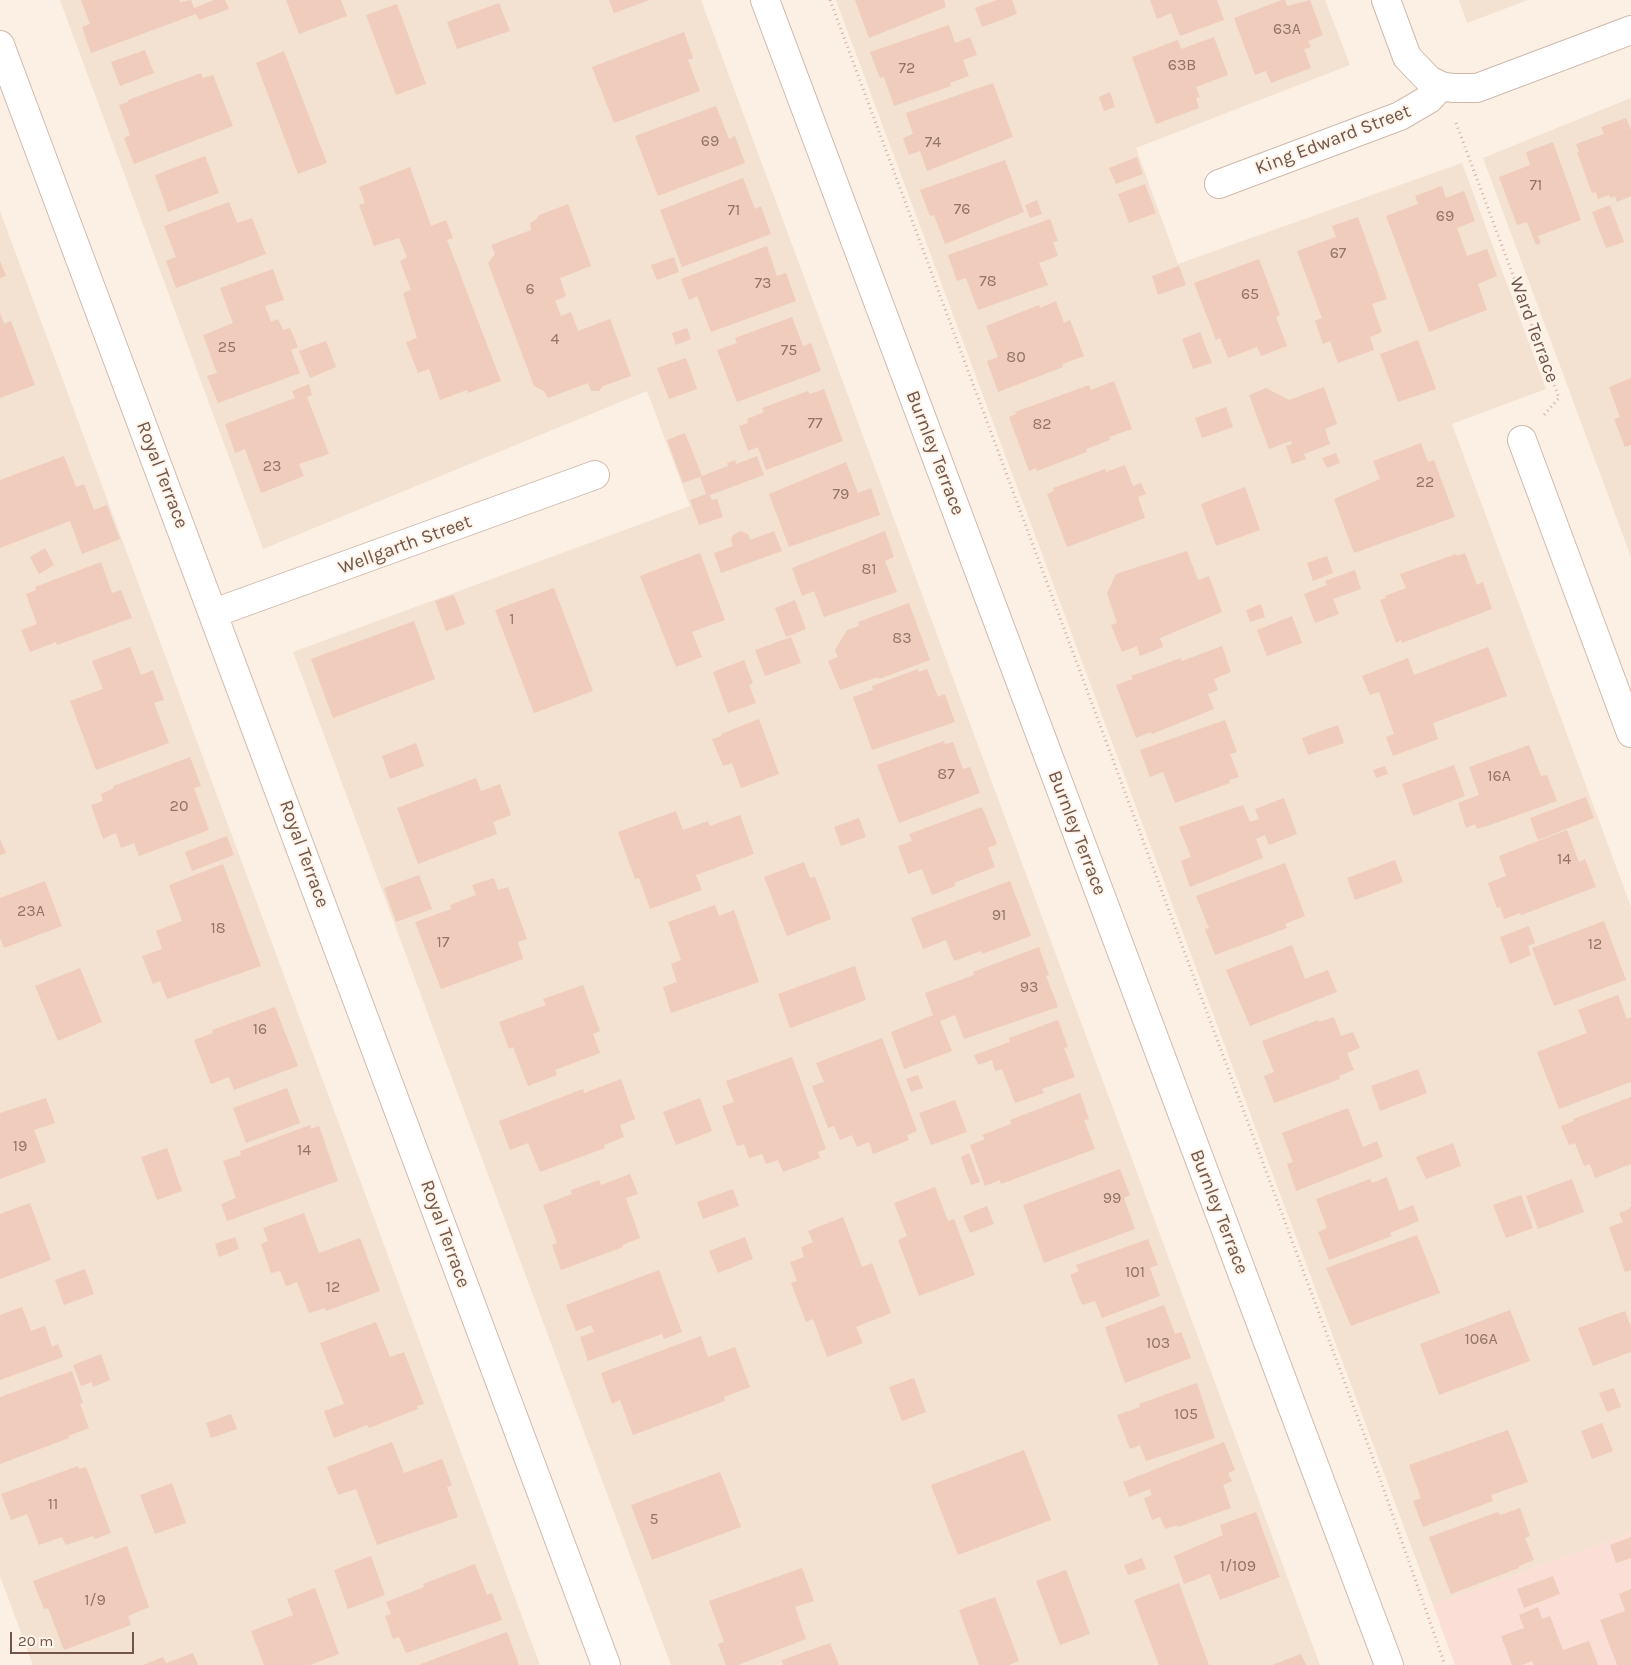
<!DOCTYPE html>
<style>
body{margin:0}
#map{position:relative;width:1631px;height:1665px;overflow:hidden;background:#fbf0e3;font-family:Karla,sans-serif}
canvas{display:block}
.scale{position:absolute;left:10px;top:1632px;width:124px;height:22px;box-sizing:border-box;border:2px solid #72554a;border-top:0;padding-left:6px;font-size:15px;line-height:18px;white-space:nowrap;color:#72554a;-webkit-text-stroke:4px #fef4e9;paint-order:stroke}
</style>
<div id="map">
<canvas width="1631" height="1665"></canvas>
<div class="scale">20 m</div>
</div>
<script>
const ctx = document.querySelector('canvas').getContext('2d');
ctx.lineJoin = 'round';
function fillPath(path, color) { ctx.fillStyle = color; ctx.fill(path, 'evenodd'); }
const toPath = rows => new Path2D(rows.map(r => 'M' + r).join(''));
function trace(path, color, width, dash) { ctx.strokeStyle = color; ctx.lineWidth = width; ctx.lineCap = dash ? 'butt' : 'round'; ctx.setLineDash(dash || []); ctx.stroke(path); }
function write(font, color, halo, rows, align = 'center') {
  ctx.font = font + ' Karla,sans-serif'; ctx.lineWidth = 4; ctx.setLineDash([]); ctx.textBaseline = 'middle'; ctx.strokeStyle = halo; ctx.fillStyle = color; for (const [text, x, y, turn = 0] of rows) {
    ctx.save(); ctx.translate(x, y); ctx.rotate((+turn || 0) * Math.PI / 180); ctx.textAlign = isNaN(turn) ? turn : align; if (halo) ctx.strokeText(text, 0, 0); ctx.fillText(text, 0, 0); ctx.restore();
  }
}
fillPath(toPath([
 [60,0,701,0,1320,1665,671,1665,293,652,690,506,647,391,263,549],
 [836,0,1325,0,1350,65,1136,148,1178,264,1462,163,1546,389,1452,424,1631,907,1631,1533,1433,1605],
 [1459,0,1528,0,1467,23],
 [1631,98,1631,557,1483,158],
 [0,211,540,1665,33,1665,0,1576]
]), '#f3e1d2');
fillPath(toPath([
 [1631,1533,1631,1665,1455,1665,1433,1605]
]), '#fbdfd7');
fillPath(toPath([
 [81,0,179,0,180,2,191,0,194,8,214,0,225,0,229,9,199,20,196,14,91,53,82,27,90,24],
 [286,0,341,0,347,16,299,34],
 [609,0,650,0,614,13],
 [855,0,944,0,946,7,869,38],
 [997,0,1012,0,1017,14,982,27,975,8],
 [1150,0,1217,0,1224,20,1180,36,1171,13,1157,19],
 [1282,0,1285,0,1287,6,1310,0,1323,35,1308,41,1311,47,1304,49,1311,68,1271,83,1266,71,1255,75,1234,18],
 [499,3,510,31,457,49,447,22],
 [397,4,426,84,396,95,366,15],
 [949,25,955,43,970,37,977,55,963,60,969,76,950,83,951,86,894,106,884,77,880,78,870,52],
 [684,32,693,58,688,60,700,91,614,123,592,67],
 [1214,37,1228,75,1196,87,1200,97,1196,98,1199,108,1156,124,1132,57,1178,40,1181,49],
 [145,50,154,73,120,86,111,62],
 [284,51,327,163,298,174,256,63],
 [201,73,203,78,213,75,233,126,134,164,124,138,130,135,119,105,128,102,128,100],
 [993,83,1013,137,927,171,920,151,909,155,903,138,913,134,906,113],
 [1110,92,1115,107,1104,111,1099,97],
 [716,106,729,139,735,136,745,163,658,196,635,136],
 [1626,118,1631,130,1631,196,1617,202,1615,196,1611,198,1609,195,1598,199,1596,192,1592,193,1577,152,1579,152,1576,144,1604,134,1601,127],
 [1553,142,1581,220,1538,236,1541,243,1536,245,1527,222,1517,225,1499,177,1530,165,1526,152],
 [205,156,219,193,168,212,155,175],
 [1137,157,1143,174,1116,184,1109,168],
 [1005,160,1024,212,945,244,934,215,930,216,920,190],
 [410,167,431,226,446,220,453,238,447,240,501,381,468,393,467,390,440,400,429,369,418,373,406,342,417,338,403,293,411,290,400,261,407,257,399,238,374,246,359,205,365,203,359,187],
 [743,178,755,209,761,206,771,234,682,267,660,210],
 [1145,184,1156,213,1129,223,1118,194],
 [1442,186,1446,198,1464,191,1475,221,1457,228,1467,256,1487,249,1497,276,1478,284,1487,310,1429,332,1386,216,1418,204,1415,196],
 [1037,200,1042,214,1030,218,1025,205],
 [229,202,237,223,252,218,266,254,176,288,166,261,176,257,164,226],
 [568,204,591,266,560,278,566,296,555,301,561,316,571,312,578,331,610,319,631,376,603,386,599,391,591,391,588,383,548,398,544,391,534,386,488,263,495,254,491,245,531,230,530,223,538,218,537,216],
 [1610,205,1624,242,1606,248,1592,212],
 [1358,217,1387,299,1372,304,1382,332,1370,337,1374,350,1338,363,1330,341,1323,344,1315,321,1322,318,1297,251,1336,237,1332,226],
 [1050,219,1058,241,1053,242,1058,256,1039,263,1048,285,978,310,966,278,957,281,948,255],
 [767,246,777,276,786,273,796,301,711,332,697,296,689,300,681,279],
 [674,257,679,272,657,280,651,265],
 [1259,259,1280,315,1276,317,1287,346,1261,356,1257,347,1228,358,1220,338,1216,340,1194,283],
 [0,261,6,276,0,278],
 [1179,266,1186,285,1158,295,1152,276],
 [273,269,284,300,265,306,271,322,278,319,283,330,290,328,298,347,291,350,300,373,218,403,207,376,217,373,203,335,233,323,220,288],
 [1056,301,1064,323,1070,320,1084,356,1062,364,1063,367,998,392,987,361,998,357,986,326,1039,305,1040,308],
 [0,313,4,324,11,321,35,385,0,398],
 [792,317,803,346,811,343,821,371,737,402,717,350,737,343,735,338],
 [687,328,691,339,676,345,672,333],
 [1200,332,1212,363,1193,369,1182,339],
 [1418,340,1436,389,1398,402,1380,354],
 [326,341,336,367,310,378,299,351],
 [686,358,697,389,669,399,657,368],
 [1631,378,1631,445,1625,447,1614,419,1620,417,1609,387],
 [1114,381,1132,429,1109,437,1110,440,1086,449,1087,452,1037,471,1036,468,1029,471,1009,417,1016,414,1015,412,1089,385,1091,390],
 [309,384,312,395,307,397,329,454,299,464,304,476,261,493,245,449,235,453,225,424,295,398,292,391],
 [1324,387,1337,424,1325,429,1330,444,1304,454,1306,459,1292,464,1286,446,1292,444,1291,441,1269,449,1249,395,1266,388,1289,400],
 [824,389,843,441,766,470,758,447,748,451,739,426,748,423,747,419,764,412,762,408,808,391,810,394],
 [1226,407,1233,427,1202,438,1195,418],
 [685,433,702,476,728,466,727,463,735,460,736,464,757,456,764,475,710,495,712,500,717,499,723,517,699,525,690,500,706,494,700,477,683,483,667,440],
 [1421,443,1428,462,1434,460,1455,517,1354,553,1334,499,1380,479,1373,461],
 [1336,453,1340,463,1327,468,1322,458],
 [64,456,76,487,84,484,94,510,107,505,120,539,82,554,70,521,0,548,0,480],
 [846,462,858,493,871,488,880,515,789,547,769,494],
 [1125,465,1133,486,1141,483,1146,494,1138,497,1145,518,1067,547,1047,494,1054,491,1053,488,1105,469,1106,472],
 [1245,487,1260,530,1216,546,1201,504],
 [740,531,748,534,750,540,774,531,782,551,721,573,714,553,733,546,731,540,733,535],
 [885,531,894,557,885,561,897,592,824,617,814,591,802,596,792,568],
 [45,548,54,565,39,574,30,557],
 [1187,551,1198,580,1209,576,1222,612,1160,638,1163,647,1140,656,1137,646,1122,652,1111,625,1117,623,1107,593,1116,574],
 [700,553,725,620,692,632,702,657,676,667,640,576],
 [1465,553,1477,585,1483,582,1492,609,1402,643,1401,640,1396,643,1380,600,1386,598,1385,596,1406,588,1400,574,1456,554,1457,556],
 [1327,556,1333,573,1313,581,1307,563],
 [101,562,112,593,121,590,132,618,57,645,56,642,30,652,21,630,37,624,26,594,36,590,35,587],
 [1355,570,1361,589,1333,599,1339,614,1315,623,1304,594,1327,585,1325,581],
 [554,588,593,691,534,713,495,610],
 [454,595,465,624,446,631,435,601],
 [795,600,806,629,786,637,775,608],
 [909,603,930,660,879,679,878,677,840,690,828,661,838,657,835,650,847,630,859,626,858,622],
 [1261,604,1265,617,1250,622,1246,610],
 [1292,616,1302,643,1267,656,1257,630],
 [414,621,435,679,333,718,311,659],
 [791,637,801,663,765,676,755,650],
 [1222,646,1231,672,1214,679,1218,690,1208,694,1214,709,1152,734,1151,732,1136,738,1116,685,1133,679,1131,676,1181,658,1182,661],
 [130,647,141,675,153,670,164,700,154,703,169,743,96,770,70,701,103,689,92,661],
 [1488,647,1507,696,1433,723,1438,739,1393,756,1386,737,1394,734,1379,692,1370,695,1362,676,1408,658,1414,675],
 [744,660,753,683,749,685,756,703,728,713,713,672],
 [918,669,919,672,927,669,938,697,945,694,955,722,872,750,853,697,873,690,872,686],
 [759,719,779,774,741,788,732,763,723,766,712,739,722,736,721,734],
 [1225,720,1237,752,1230,754,1239,777,1229,780,1230,783,1175,803,1163,772,1150,777,1140,750],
 [1338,725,1344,743,1308,755,1302,738],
 [944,741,945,744,953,742,963,769,970,767,980,793,899,823,877,765],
 [416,743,424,766,390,779,382,756],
 [1529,745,1541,776,1547,775,1557,801,1490,825,1477,829,1475,824,1466,828,1458,803,1479,795,1469,767],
 [190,757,201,786,194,788,209,830,139,856,134,843,121,848,116,833,103,839,91,805,103,801,101,794,114,788,113,786],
 [1454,765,1465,796,1413,816,1402,784],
 [1385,766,1388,774,1376,778,1373,770],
 [476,778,481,791,500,784,511,815,493,822,497,834,418,864,397,808],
 [1586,797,1594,818,1538,840,1530,818],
 [1284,798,1297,834,1269,845,1265,835,1256,839,1263,858,1190,887,1181,861,1191,857,1179,827,1243,805,1250,822,1259,819,1255,809],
 [982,807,997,844,988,848,995,867,954,883,955,886,932,895,922,869,908,874,898,846,912,841,909,834],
 [676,811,683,830,708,821,710,826,740,815,754,854,696,875,702,890,650,909,639,878,635,879,618,832],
 [859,818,866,837,841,846,834,827],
 [1567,830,1579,862,1585,859,1596,887,1521,915,1520,913,1504,919,1500,907,1497,908,1488,883,1506,876,1499,856],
 [227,836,234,855,192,871,185,852],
 [0,839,6,853,0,855],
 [1395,860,1403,882,1355,900,1347,878],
 [804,862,810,878,815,877,831,919,787,936,764,877],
 [1285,863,1305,916,1285,924,1287,928,1215,955,1205,929,1209,928,1196,896],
 [223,864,261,966,167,999,160,981,153,984,142,956,162,949,156,931,182,921,169,885],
 [419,875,432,909,396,922,384,888],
 [494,878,498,890,508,887,527,939,518,942,523,959,441,989,415,922,451,909,450,905,476,895,472,885],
 [45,881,62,926,4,948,0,938,0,898],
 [1010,881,1031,936,982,954,981,951,954,961,946,940,923,949,911,918],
 [715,905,719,916,734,910,759,982,671,1013,663,987,677,982,671,964,681,960,668,922],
 [1604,921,1626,980,1554,1006,1532,948],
 [1529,926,1535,943,1528,946,1531,955,1510,964,1500,937],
 [1292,945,1305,979,1328,970,1337,992,1250,1026,1226,970],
 [1039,947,1049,975,1046,976,1058,1007,964,1039,955,1015,940,1021,952,1051,904,1069,891,1032,933,1015,925,993,974,975,973,972],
 [855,966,866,1000,790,1028,778,994],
 [80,968,102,1022,58,1041,35,986],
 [583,985,600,1031,593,1034,600,1053,555,1070,557,1075,528,1086,513,1047,509,1049,499,1022,546,1005,543,999],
 [1618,995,1627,1019,1631,1017,1631,1082,1559,1109,1537,1052,1587,1033,1578,1010],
 [275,1007,298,1066,234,1090,229,1077,211,1084,194,1040,213,1033,212,1030],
 [1334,1017,1341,1036,1353,1032,1360,1048,1347,1053,1354,1070,1339,1076,1340,1079,1274,1103,1264,1076,1274,1072,1262,1041,1318,1020,1319,1022],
 [1058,1020,1068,1047,1064,1048,1075,1077,1042,1089,1044,1093,1015,1103,1002,1069,995,1071,992,1060,978,1065,974,1055,1010,1042,1009,1038],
 [882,1038,917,1131,907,1135,909,1140,873,1154,869,1142,857,1147,852,1135,840,1140,834,1126,828,1128,812,1086,824,1082,816,1063],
 [792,1057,826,1149,818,1152,820,1158,783,1172,778,1160,766,1164,762,1154,749,1158,744,1144,737,1146,722,1106,734,1102,726,1081],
 [1418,1069,1427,1093,1380,1111,1371,1086],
 [918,1075,923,1088,911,1092,906,1079],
 [621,1079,635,1119,620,1125,624,1137,604,1145,605,1148,540,1172,528,1143,510,1150,499,1121,583,1089,584,1093],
 [287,1088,300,1123,246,1143,233,1108],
 [1080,1093,1089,1119,1084,1120,1095,1149,1001,1184,1000,1180,985,1186,970,1145,985,1139,982,1135,1011,1124,1010,1120],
 [1631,1097,1631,1164,1595,1178,1590,1164,1584,1166,1575,1143,1569,1145,1561,1126,1574,1121,1573,1119],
 [46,1098,55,1123,34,1130,46,1162,0,1179,0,1113],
 [700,1098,712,1131,676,1145,663,1112],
 [955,1100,967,1132,931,1145,919,1113],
 [1348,1108,1363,1147,1377,1141,1383,1157,1296,1191,1287,1164,1293,1162,1282,1133],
 [310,1125,311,1129,319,1126,338,1181,227,1221,221,1204,236,1198,223,1161,241,1155,240,1151],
 [1453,1143,1461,1166,1426,1179,1416,1157],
 [167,1148,182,1191,157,1200,141,1157],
 [969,1153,980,1182,971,1185,961,1157],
 [1120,1169,1130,1195,1124,1198,1135,1229,1044,1263,1023,1205],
 [630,1174,638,1194,626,1198,640,1238,622,1245,623,1247,561,1270,552,1245,557,1243,543,1205,572,1194,571,1190,599,1180,601,1185],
 [1387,1177,1399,1211,1413,1205,1419,1221,1390,1233,1392,1236,1329,1260,1318,1232,1327,1228,1316,1199,1370,1179,1372,1183],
 [1572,1179,1584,1212,1538,1229,1526,1196],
 [935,1187,948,1221,954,1219,975,1275,919,1296,898,1240,907,1236,894,1203],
 [733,1189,739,1206,703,1219,697,1202],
 [1521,1195,1533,1228,1506,1238,1493,1205],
 [30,1203,51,1260,0,1279,0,1214],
 [987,1206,994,1224,970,1233,963,1216],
 [1631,1206,1631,1270,1625,1272,1609,1227,1623,1222,1619,1213,1629,1209],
 [304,1213,319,1253,360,1238,380,1291,326,1311,325,1308,309,1313,297,1282,286,1286,280,1271,271,1273,261,1244,268,1241,263,1228],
 [843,1217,862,1267,872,1263,891,1313,856,1327,863,1343,827,1357,813,1319,806,1322,791,1283,797,1281,790,1262,804,1257,801,1247,813,1242,808,1231],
 [1417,1235,1440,1293,1351,1326,1326,1268],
 [235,1237,239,1249,219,1257,215,1244],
 [745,1237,753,1259,718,1273,709,1251],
 [1148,1239,1158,1265,1150,1268,1160,1296,1102,1318,1095,1301,1082,1305,1070,1275,1079,1271,1076,1265],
 [85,1269,94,1294,64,1305,55,1280],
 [659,1270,682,1332,664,1339,662,1334,588,1361,580,1337,594,1332,591,1325,576,1331,566,1305],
 [1164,1305,1175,1334,1181,1332,1191,1358,1125,1383,1105,1327],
 [22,1307,31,1331,45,1326,52,1347,58,1344,63,1357,0,1380,0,1315],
 [1510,1310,1530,1361,1439,1395,1420,1344],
 [1625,1311,1631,1327,1631,1352,1593,1366,1578,1328],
 [376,1322,390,1357,404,1352,424,1404,417,1406,418,1409,369,1428,367,1425,334,1438,324,1411,344,1404,320,1343],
 [701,1336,708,1357,735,1347,750,1387,724,1397,725,1401,633,1435,620,1400,612,1404,601,1373],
 [101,1354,110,1380,93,1387,92,1382,81,1386,73,1365],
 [72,1371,83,1403,80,1404,89,1428,68,1436,69,1438,0,1464,0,1397],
 [914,1378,926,1412,902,1421,889,1387],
 [1197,1383,1215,1438,1146,1461,1140,1445,1130,1449,1117,1415,1140,1407,1139,1404],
 [1614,1388,1621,1407,1607,1412,1599,1393],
 [231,1414,237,1429,211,1438,206,1423],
 [1602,1423,1613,1451,1592,1459,1581,1431],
 [1508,1430,1528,1482,1491,1495,1493,1501,1423,1527,1413,1501,1421,1498,1409,1465],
 [392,1442,404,1473,442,1459,452,1485,447,1487,458,1517,377,1545,356,1489,338,1495,327,1467],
 [1224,1442,1235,1470,1228,1473,1232,1481,1223,1485,1231,1508,1178,1527,1177,1525,1165,1529,1160,1517,1152,1520,1144,1498,1152,1495,1150,1489,1129,1497,1123,1482],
 [1024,1450,1051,1520,958,1555,931,1485],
 [78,1466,79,1469,86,1467,111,1533,95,1539,93,1536,66,1545,62,1537,39,1545,27,1514,11,1520,1,1494],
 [720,1472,741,1527,652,1560,631,1505],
 [172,1483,186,1523,155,1534,140,1495],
 [1520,1508,1530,1536,1525,1538,1534,1560,1519,1566,1519,1568,1451,1594,1429,1537,1498,1512,1500,1515],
 [1256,1512,1280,1577,1220,1600,1210,1574,1184,1584,1174,1556,1223,1535,1220,1525],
 [1631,1537,1631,1558,1616,1563,1610,1545],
 [127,1546,149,1607,128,1616,131,1625,64,1650,48,1608,44,1609,33,1581],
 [371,1556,385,1595,348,1609,334,1570],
 [1142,1558,1146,1569,1128,1575,1124,1565],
 [475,1564,487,1595,492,1593,502,1620,406,1653,399,1637,393,1639,385,1616,391,1614,386,1602,424,1587,423,1584],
 [802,1568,814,1601,795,1607,806,1639,738,1665,726,1665,718,1644,724,1642,709,1601],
 [1066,1570,1090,1634,1060,1645,1036,1581],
 [1553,1576,1560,1594,1524,1608,1517,1589],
 [1179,1583,1209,1665,1159,1665,1134,1600],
 [315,1588,339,1654,310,1665,264,1665,251,1631,293,1615,287,1599],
 [1631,1589,1631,1665,1617,1665,1600,1620,1625,1611,1619,1594],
 [995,1597,1019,1661,1009,1665,979,1665,959,1610],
 [1538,1607,1542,1619,1550,1616,1563,1650,1589,1641,1598,1665,1534,1665,1532,1661,1522,1665,1512,1665,1501,1636,1524,1628,1519,1615],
 [507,1632,519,1665,418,1665],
 [830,1643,839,1665,783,1665,782,1660],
 [193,1653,198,1665,143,1665,163,1657,166,1663],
 [1301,1654,1306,1665,1272,1665]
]), '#f0ccbc');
const minor = toPath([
 [765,0,1389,1665],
 [1386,0,1407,57,1429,80,1441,86,1453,88,1477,88,1631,30],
 [0,45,606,1665],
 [1219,184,1400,116,1429,99,1441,86],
 [1522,440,1631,733],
 [214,613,595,475]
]);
trace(minor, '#ceb9ad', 30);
trace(toPath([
 [830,0,1371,1453,1445,1665],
 [1456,123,1559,398,1544,415]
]), '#d4af9f', 3, [1, 4]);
trace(minor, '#fff', 28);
write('16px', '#927366', null, [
 ["63A",1287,29],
 ["63B",1182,65],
 ["72",907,68],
 ["69",710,141],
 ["74",933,142],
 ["71",1536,185],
 ["76",962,209],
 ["71",734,210],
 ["69",1445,216],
 ["67",1338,253],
 ["78",988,281],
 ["73",763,283],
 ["6",530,289],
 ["65",1250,294],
 ["4",555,339],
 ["25",227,347],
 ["75",789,350],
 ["80",1016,357],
 ["77",815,423],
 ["82",1042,424],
 ["23",272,466],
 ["22",1425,482],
 ["79",841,494],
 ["81",869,569],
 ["1",512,619],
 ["83",902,638],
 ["87",946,774],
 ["16A",1499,776],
 ["20",179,806],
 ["14",1564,859],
 ["23A",31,911],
 ["91",999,915],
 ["18",218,928],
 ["17",443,942],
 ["12",1595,944],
 ["93",1029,987],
 ["16",260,1029],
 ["19",20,1146],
 ["14",304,1150],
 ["99",1112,1198],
 ["101",1135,1272],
 ["12",333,1287],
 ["106A",1481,1339],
 ["103",1158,1343],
 ["105",1186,1414],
 ["11",53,1504],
 ["5",654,1519],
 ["1/109",1238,1566],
 ["1/9",95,1600]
]);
write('19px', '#72554a', '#fef4e9', [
 ["King Edward Street",1333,140,-21],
 ["Ward Terrace",1534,330,70],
 ["Burnley Terrace",935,453,69],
 ["Royal Terrace",162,475,69],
 ["Wellgarth Street",405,545,-20],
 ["Burnley Terrace",1077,833,69],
 ["Royal Terrace",304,854,70],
 ["Burnley Terrace",1219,1212,69],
 ["Royal Terrace",445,1234,70]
]);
</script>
